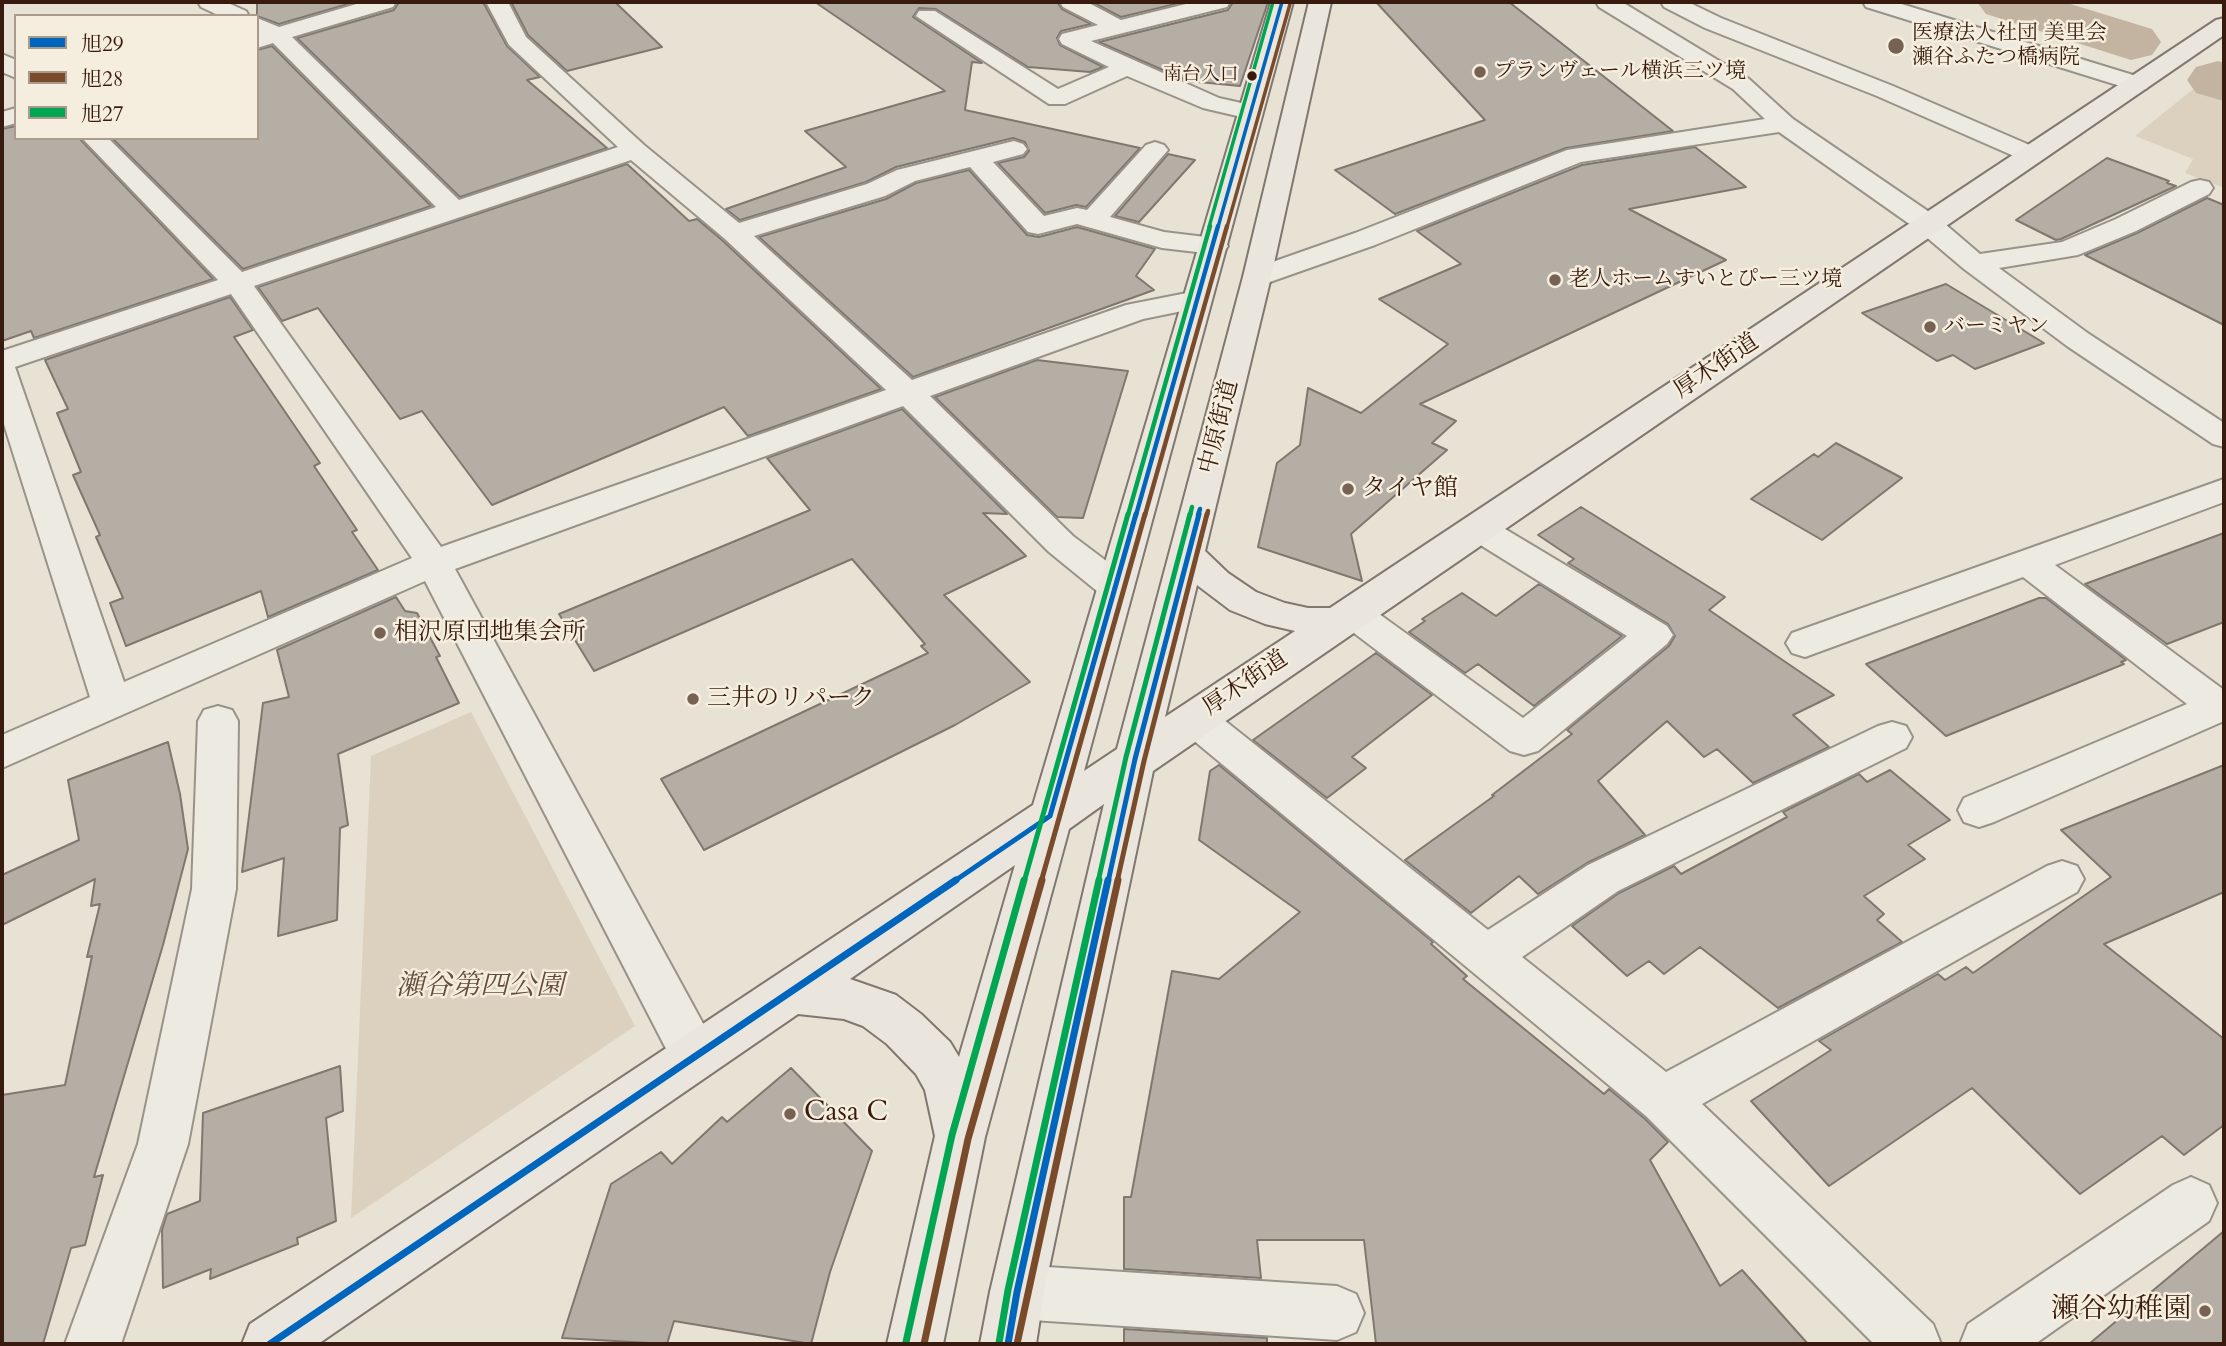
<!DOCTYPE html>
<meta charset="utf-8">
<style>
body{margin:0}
#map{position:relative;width:2226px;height:1346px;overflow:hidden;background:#e8e2d4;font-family:Cardo,"Noto Serif JP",serif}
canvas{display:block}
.frame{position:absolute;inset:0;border:4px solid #381b0e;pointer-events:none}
.legend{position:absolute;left:14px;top:14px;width:245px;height:126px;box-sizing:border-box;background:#f5eede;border:2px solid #a99a8b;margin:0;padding:9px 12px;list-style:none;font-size:21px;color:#381b0e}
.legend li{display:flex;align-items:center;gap:14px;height:35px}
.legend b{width:35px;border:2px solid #a99a8b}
</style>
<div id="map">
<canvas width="2226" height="1346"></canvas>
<div class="frame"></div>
<ul class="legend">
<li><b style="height:9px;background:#0065bd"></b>旭29</li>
<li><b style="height:9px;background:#7a4b2a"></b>旭28</li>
<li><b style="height:9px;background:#00a651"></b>旭27</li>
</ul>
</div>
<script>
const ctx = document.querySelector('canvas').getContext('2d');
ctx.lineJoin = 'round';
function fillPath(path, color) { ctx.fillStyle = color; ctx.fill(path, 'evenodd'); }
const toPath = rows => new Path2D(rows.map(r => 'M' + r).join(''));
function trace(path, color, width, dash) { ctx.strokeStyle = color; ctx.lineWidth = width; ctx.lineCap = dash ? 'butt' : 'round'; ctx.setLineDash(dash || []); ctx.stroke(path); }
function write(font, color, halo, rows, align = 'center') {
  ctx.font = font + ' Cardo,"Noto Serif JP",serif'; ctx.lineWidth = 5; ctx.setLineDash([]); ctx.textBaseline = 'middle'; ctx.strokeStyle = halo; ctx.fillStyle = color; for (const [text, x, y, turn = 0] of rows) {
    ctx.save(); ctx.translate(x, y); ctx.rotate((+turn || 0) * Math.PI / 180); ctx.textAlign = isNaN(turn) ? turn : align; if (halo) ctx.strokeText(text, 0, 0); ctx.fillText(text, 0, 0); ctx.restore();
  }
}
fillPath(toPath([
 [2218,73,2224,75,2224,188,2185,173,2193,159,2135,136,2197,86],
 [471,712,635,1026,351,1218,371,756]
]), '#dbd1be');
fillPath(toPath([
 [1977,2,2064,2,2152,29,2161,42,2152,55,2131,60,1986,14,1977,2],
 [2218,61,2224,63,2224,101,2196,93,2187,80,2196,67,2218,61]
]), '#c2b4a1');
const building = toPath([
 [257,2,355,2,279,24,257,16,257,2],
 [399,2,483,2,507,46,540,77,527,80,607,148,460,197,297,38,394,10,399,2],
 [511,2,615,2,662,47,567,71,528,35,511,2],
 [815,2,1057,2,1062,9,1091,24,1061,31,1057,38,1060,45,1103,67,1090,72,1028,67,936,9,919,8,913,17,982,63,972,62,965,110,1140,148,1086,207,1076,205,1045,213,998,163,1024,157,1029,151,1025,142,1013,138,896,167,866,182,740,220,726,209,846,167,805,131,945,91,815,2],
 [1092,2,1184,2,1121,17,1092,2],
 [1233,2,1268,2,1240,86,1188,81,1099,42,1228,10,1233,2],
 [1376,2,1509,2,1673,131,1566,148,1395,214,1335,170,1485,120,1376,2],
 [272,46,431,206,243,269,112,138,257,138,257,50,272,46],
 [16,126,16,138,79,138,213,279,34,338,31,331,2,341,2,129,16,126],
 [1695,147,1746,187,1629,209,1726,260,1420,404,1456,421,1432,443,1447,450,1351,534,1362,581,1258,547,1277,463,1300,445,1308,388,1361,413,1448,344,1379,299,1461,264,1417,231,1582,165,1695,147],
 [1168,154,1195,160,1139,222,1115,216,1168,154],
 [2107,158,2169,181,2167,183,2176,186,2061,239,2056,240,2016,220,2107,158],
 [627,164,689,221,697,219,723,241,881,389,748,436,724,407,492,505,422,411,400,419,318,308,282,321,258,287,627,164],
 [969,170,1027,235,1039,237,1077,227,1155,249,1136,276,1154,290,913,377,759,237,886,199,916,183,969,170],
 [2207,198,2224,205,2224,325,2085,255,2137,233,2207,198],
 [1946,284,2044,343,1975,369,1953,355,1937,361,1862,313,1946,284],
 [230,297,253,330,234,337,320,463,314,466,357,530,352,532,378,570,268,617,261,591,126,646,110,603,123,598,96,537,100,535,73,475,81,472,57,413,68,409,45,360,230,297],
 [1037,360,1128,371,1083,518,1057,517,935,397,1037,360],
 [902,409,1007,514,983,513,1026,556,944,595,1030,682,955,725,704,850,661,779,928,653,921,646,925,644,852,559,594,671,559,614,810,510,767,458,902,409],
 [1836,443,1902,478,1822,540,1751,499,1814,454,1818,457,1836,443],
 [1581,507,1725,597,1709,610,1834,695,1793,715,1829,747,1753,783,1717,749,1704,757,1667,721,1598,781,1645,835,1587,863,1538,894,1519,876,1471,913,1405,860,1494,796,1492,795,1572,734,1567,730,1669,646,1675,636,1668,624,1568,563,1574,559,1538,535,1581,507],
 [2224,533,2224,622,2167,644,2085,584,2224,533],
 [1539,584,1622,636,1534,706,1478,664,1465,673,1409,632,1425,621,1422,619,1462,593,1496,616,1539,584],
 [396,597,405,611,417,613,440,656,436,657,459,703,338,754,348,825,340,828,337,920,278,936,284,858,242,872,263,703,289,697,277,650,396,597],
 [2039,598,2046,598,2126,660,2121,662,2124,664,1946,736,1866,664,2039,598],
 [1376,653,1432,695,1352,757,1366,768,1327,798,1253,740,1376,653],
 [168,742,180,794,188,849,163,945,94,1177,103,1175,85,1245,71,1248,43,1344,2,1344,2,1095,65,1085,92,956,87,957,100,904,91,906,95,879,2,925,2,875,79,840,68,780,168,742],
 [1219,765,1433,942,1431,944,1467,976,1463,979,1604,1094,1609,1089,1645,1119,1668,1142,1650,1160,1720,1286,1742,1270,1808,1344,1376,1344,1364,1240,1257,1240,1261,1278,1124,1269,1124,1197,1131,1197,1172,971,1219,979,1300,912,1199,840,1210,771,1219,765],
 [2224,765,2224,892,2104,944,2224,1039,2224,1125,2184,1155,2162,1136,2080,1194,1972,1088,1829,1186,1751,1101,1831,1050,1819,1041,1938,974,1945,980,1966,967,1973,973,2111,877,2061,830,2224,765],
 [1890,770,1950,820,1908,845,1925,859,1864,896,1884,914,1877,920,1902,942,1778,1008,1700,947,1664,974,1649,961,1627,976,1572,926,1619,893,1674,866,1681,874,1787,817,1783,812,1859,774,1867,782,1890,770],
 [340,1066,343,1111,326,1118,336,1221,297,1238,298,1244,210,1279,211,1269,163,1288,162,1230,167,1214,200,1201,203,1113,340,1066],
 [791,1068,872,1151,830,1272,811,1344,674,1321,667,1344,562,1338,611,1184,661,1152,672,1164,722,1117,727,1122,791,1068],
 [2224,1231,2224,1344,2089,1344,2224,1231],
 [1124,1329,1267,1338,1267,1344,1124,1344,1124,1329]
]);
fillPath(building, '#b5aea5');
trace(building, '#80776f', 2);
const minor = toPath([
 [198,2,226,2,246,11,249,16,220,16,201,7,198,2],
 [363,2,396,2,393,7,292,37,459,200,618,147,509,45,486,2,508,2,526,37,644,145,739,223,867,184,897,170,1014,141,1023,144,1027,149,1023,154,993,162,1044,216,1077,208,1087,210,1146,145,1155,142,1164,145,1168,150,1110,217,1164,232,1214,238,1224,240,1228,246,1224,252,1214,254,1162,248,1077,224,1038,234,1028,232,970,167,915,181,885,196,754,236,912,380,1126,305,1197,291,1207,294,1211,300,1207,306,1143,319,930,396,1073,536,1129,578,1134,587,1129,596,1116,600,1103,596,1049,552,903,406,455,569,712,1040,719,1056,712,1072,695,1078,678,1072,425,581,2,768,2,735,90,697,2,418,2,351,218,280,82,138,108,138,242,272,436,207,273,43,257,48,257,18,279,27,363,2],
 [631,160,725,239,886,390,441,547,254,286,631,160],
 [231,294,412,558,124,682,15,367,231,294],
 [1060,2,1087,2,1121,20,1194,2,1230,2,1227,7,1091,41,1219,98,1259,107,1262,112,1259,117,1250,119,1203,108,1127,76,1065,104,1049,104,916,16,919,11,935,11,1058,89,1109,67,1062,44,1059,39,1062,34,1098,25,1063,7,1060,2],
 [1596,2,1622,2,1749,79,1793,119,1938,218,1980,254,2062,242,2116,219,2191,182,2200,180,2209,182,2213,188,2209,194,2136,231,2078,255,1999,268,2089,334,2224,423,2224,447,2213,444,2067,346,1964,269,1918,230,1779,132,1581,162,1375,245,1267,283,1257,286,1247,283,1243,277,1247,271,1355,233,1567,150,1765,119,1733,89,1599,7,1596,2],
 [1661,2,1688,2,1721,18,1893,86,2041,150,2045,155,2041,160,2032,163,2023,160,1877,96,1705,28,1664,7,1661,2],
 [1863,2,1895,2,2146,79,2150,84,2146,89,2130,89,1866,7,1863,2],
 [2,54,16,60,16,78,2,72,2,54],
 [16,108,16,123,2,127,2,112,16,108],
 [2224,479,2224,502,2055,565,2224,690,2224,721,1994,822,1979,827,1964,822,1958,810,1964,798,2187,704,2023,577,1805,657,1792,653,1786,643,1792,633,2224,479],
 [1478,516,1490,520,1667,626,1673,635,1667,644,1538,751,1524,755,1510,751,1338,621,1333,612,1338,603,1351,599,1364,603,1523,718,1627,636,1466,536,1461,528,1466,520,1478,516],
 [1195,704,1209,708,1488,930,1588,865,1878,726,1892,722,1906,726,1912,737,1906,748,1618,891,1522,957,1666,1072,2047,866,2062,861,2077,866,2084,879,2077,892,1702,1104,1933,1324,1941,1344,1874,1344,1646,1116,1181,730,1175,719,1181,708,1195,704],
 [218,706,232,710,238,721,236,889,188,1144,121,1344,65,1344,138,1144,192,889,198,721,204,710,218,706],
 [2191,1177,2209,1185,2217,1203,2209,1221,2035,1344,1960,1344,1968,1324,2173,1185,2191,1177],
 [1017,1265,1337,1286,1356,1294,1364,1313,1356,1332,1337,1340,1017,1319,998,1311,990,1292,998,1273,1017,1265]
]);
const major = toPath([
 [1271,2,1293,2,1084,771,1117,749,1243,277,1309,2,1331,2,1271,277,1205,551,1228,573,1256,592,1285,603,1308,608,1330,608,2216,20,2224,18,2224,35,1153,771,1044,1292,1036,1344,980,1344,990,1292,1104,804,1069,829,985,1137,943,1344,887,1344,935,1136,925,1090,916,1074,887,1044,863,1026,844,1019,798,1014,318,1344,242,1344,250,1324,1033,805,1271,2],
 [1197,585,1230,610,1265,624,1295,631,1165,717,1197,585],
 [1015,865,959,1057,950,1042,921,1014,896,995,850,979,1015,865]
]);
trace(minor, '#999289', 4);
trace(major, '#80776f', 4);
fillPath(minor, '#edeae2');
fillPath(major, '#eae6de');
trace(toPath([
 [1218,227,1282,2]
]), '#0065bd', 3.5);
trace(toPath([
 [1136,515,1218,226],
 [1198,515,1200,509]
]), '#0065bd', 4.5);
trace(toPath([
 [953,882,1050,816,1136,514],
 [1108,882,1135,759,1199,514]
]), '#0065bd', 5);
trace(toPath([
 [270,1344,956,880],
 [1008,1344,1017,1292,1108,880]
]), '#0065bd', 7);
trace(toPath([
 [1227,227,1290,4]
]), '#7a4b2a', 3.5);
trace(toPath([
 [1145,515,1227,226],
 [1207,515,1208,511]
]), '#7a4b2a', 4.5);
trace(toPath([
 [1041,882,1145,514],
 [1117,882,1144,761,1207,514]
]), '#7a4b2a', 5);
trace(toPath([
 [924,1344,968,1139,1042,880],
 [1017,1344,1118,880]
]), '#7a4b2a', 7);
trace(toPath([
 [1209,227,1273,2]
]), '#00a651', 3.5);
trace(toPath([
 [1128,515,1210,226],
 [1190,515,1192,507]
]), '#00a651', 4.5);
trace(toPath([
 [1024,882,1128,514],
 [1098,882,1126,757,1190,514]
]), '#00a651', 5);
trace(toPath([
 [906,1342,952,1135,1024,880],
 [999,1343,1008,1290,1099,880]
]), '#00a651', 7);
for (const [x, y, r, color] of [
 [1896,46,9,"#766153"],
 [1480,72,7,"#766153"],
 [1252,76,6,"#381b0e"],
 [1555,280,7,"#766153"],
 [1930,327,7,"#766153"],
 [1348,489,7,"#766153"],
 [380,633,7,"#766153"],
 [693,699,7,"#766153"],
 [790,1114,7,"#766153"],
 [2205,1311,7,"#766153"]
]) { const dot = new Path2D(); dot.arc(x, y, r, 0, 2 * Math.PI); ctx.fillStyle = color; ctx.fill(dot); trace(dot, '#f5eede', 2.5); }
write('19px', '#381b0e', '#f5eede', [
 ["南台入口",1239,76]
], 'right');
write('21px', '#381b0e', '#f5eede', [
 ["医療法人社団 美里会",1912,34],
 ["瀬谷ふたつ橋病院",1912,58],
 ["プランヴェール横浜三ツ境",1494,72],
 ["老人ホームすいとぴー三ツ境",1569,280],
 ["バーミヤン",1944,327]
], 'left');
write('24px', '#381b0e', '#f5eede', [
 ["厚木街道",1717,367,-34],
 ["中原街道",1220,427,-76],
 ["厚木街道",1246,684,-34]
]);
write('24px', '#381b0e', '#f5eede', [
 ["タイヤ館",1362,489],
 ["相沢原団地集会所",394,633],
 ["三井のリパーク",707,699]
], 'left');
write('italic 28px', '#664d3d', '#f5eede', [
 ["瀬谷第四公園",480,988]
]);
write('28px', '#381b0e', '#f5eede', [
 ["Casa C",804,1114],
 ["瀬谷幼稚園",2191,1311,"right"]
], 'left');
</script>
